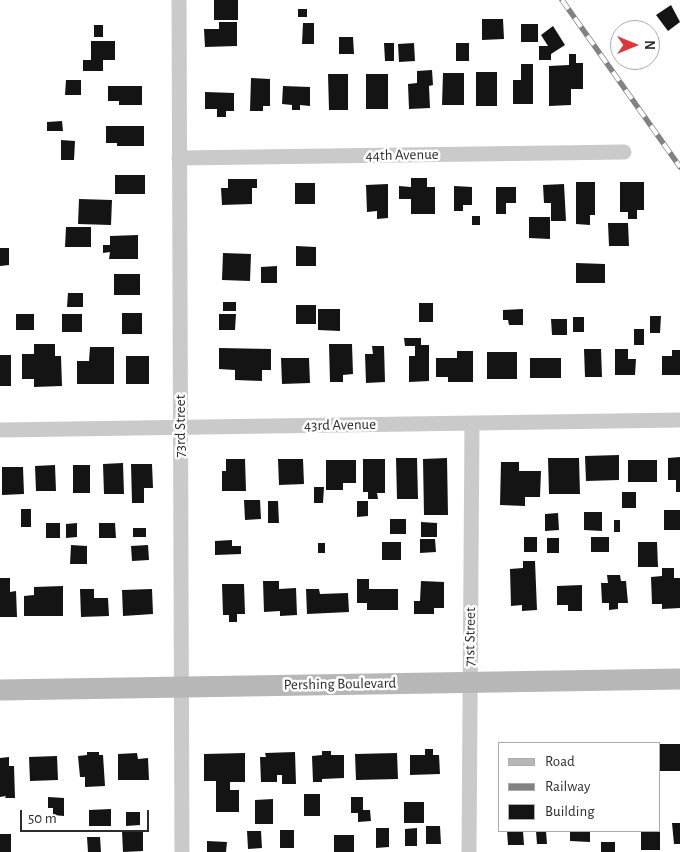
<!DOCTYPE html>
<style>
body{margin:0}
#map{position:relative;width:680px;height:852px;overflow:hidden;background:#fff;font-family:"Alegreya Sans",sans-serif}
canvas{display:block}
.legend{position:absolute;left:498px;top:742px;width:162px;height:90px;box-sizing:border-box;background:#fff;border:1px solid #ababab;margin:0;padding:6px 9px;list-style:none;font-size:15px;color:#2d2d2d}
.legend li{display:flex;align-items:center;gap:10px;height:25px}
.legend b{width:25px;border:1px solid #ababab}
.north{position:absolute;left:610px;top:20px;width:50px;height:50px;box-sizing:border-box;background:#fff;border:1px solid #ababab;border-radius:50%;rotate:90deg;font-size:14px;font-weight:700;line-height:20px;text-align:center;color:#2d2d2d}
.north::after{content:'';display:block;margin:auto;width:18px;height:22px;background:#dc373c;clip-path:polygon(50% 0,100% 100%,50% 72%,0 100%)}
.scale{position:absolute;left:20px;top:810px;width:129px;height:22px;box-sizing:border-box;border:2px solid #2d2d2d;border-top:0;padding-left:6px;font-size:15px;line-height:18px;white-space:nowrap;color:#2d2d2d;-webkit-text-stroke:4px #fff;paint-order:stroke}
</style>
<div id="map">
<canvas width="680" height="852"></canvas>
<ul class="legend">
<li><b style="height:6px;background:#b7b7b7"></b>Road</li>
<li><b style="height:6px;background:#828282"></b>Railway</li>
<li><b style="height:14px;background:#141414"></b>Building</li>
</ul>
<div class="north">N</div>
<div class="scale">50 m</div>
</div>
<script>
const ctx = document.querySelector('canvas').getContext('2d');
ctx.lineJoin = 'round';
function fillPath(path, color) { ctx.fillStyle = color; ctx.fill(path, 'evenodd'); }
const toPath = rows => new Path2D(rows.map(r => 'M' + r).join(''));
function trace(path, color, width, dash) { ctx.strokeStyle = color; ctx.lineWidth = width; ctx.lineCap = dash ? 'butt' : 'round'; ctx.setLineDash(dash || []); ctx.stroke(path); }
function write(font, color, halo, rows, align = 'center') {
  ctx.font = font + ' "Alegreya Sans",sans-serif'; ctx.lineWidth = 5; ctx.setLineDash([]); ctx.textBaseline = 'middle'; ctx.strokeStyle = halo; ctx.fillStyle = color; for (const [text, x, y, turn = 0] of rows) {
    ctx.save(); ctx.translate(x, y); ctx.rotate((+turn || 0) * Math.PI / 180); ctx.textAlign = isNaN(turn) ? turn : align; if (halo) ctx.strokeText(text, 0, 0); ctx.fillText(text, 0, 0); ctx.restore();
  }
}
fillPath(toPath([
 [214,0,238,0,238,20,214,20],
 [671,5,680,22,668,31,656,15],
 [298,9,307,9,307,17,298,17],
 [482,19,503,19,504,39,482,40],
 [219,22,237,22,237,46,205,47,204,29,219,29],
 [303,23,314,23,314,44,302,44],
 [521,24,538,24,538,42,521,42],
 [94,25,103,25,103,37,94,37],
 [553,26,565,45,551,54,551,60,539,60,539,46,548,46,541,35],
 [339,37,353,37,354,54,339,54],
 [91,41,115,41,115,60,103,60,103,71,83,71,83,60,91,60],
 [384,43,394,43,394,61,385,61],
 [414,43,415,61,399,62,398,44],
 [456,43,469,43,469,61,456,61],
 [569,54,576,54,576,63,583,63,583,89,571,89,571,105,549,106,549,66,569,65],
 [521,64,533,64,533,104,513,104,513,80,521,80],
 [432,70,433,85,429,86,430,108,409,109,408,84,417,83,417,71],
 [476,72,497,72,497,106,476,106],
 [443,73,464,73,464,105,442,105],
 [328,74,348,74,348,110,329,110],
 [366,74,388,74,388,109,366,109],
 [251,78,270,79,270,106,263,106,263,111,250,111],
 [66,80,81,80,81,95,65,95],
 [108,86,142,86,142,105,119,105,119,101,108,101],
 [283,86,310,87,310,106,300,105,300,110,292,110,292,105,282,104],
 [205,92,234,93,234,111,226,111,226,117,217,117,217,109,205,109],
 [62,121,63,131,47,131,47,122],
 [106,126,144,126,144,146,117,146,117,143,106,143],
 [61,140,75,141,74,160,61,160],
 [115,175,145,175,145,194,115,194],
 [411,178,427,178,427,187,435,187,435,214,411,214,411,199,399,199,399,186,411,187],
 [228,179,257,179,257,188,252,188,252,204,222,205,221,188,228,188],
 [576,182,595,182,595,215,590,215,590,225,576,224],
 [620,182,644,182,644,210,637,210,637,219,628,219,628,212,620,212],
 [295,183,315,183,315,204,295,204],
 [388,184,388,218,377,219,377,211,367,212,366,185],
 [564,184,566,221,551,221,551,203,544,203,543,185],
 [454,186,472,187,472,205,463,205,463,211,454,211],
 [496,187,516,187,516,203,506,203,506,214,496,214],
 [79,199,112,200,111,225,78,224],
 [472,216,480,216,480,225,472,225],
 [529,217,550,217,550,239,529,238],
 [608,223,628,223,629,246,609,246],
 [66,227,91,227,91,247,65,247],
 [138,235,138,259,109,259,110,252,103,253,103,245,110,245,110,236],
 [296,246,316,247,316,266,296,266],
 [0,248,9,248,9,265,0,266],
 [223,253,251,254,250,281,222,280],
 [576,263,605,264,605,283,576,283],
 [277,266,277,283,261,283,261,267],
 [114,274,140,274,140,295,114,295],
 [68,293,83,293,83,307,67,307],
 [223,302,236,302,236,311,223,311],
 [419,303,433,303,433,322,419,322],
 [296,305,316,305,316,324,296,324],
 [318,309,340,309,340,331,318,330],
 [523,309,523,325,509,325,508,320,503,320,503,310],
 [122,313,142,313,142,334,122,334],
 [16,314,34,314,34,330,16,330],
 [62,314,82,314,82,332,62,332],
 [219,314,236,314,235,330,219,330],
 [650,316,661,316,660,333,650,333],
 [573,317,584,317,584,332,573,332],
 [551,319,567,319,567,335,552,335],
 [634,329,644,329,644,345,634,345],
 [404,338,421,338,421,345,429,345,429,381,409,382,409,356,415,356,415,346,405,346],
 [34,344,55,344,55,356,61,356,62,386,34,387,34,379,22,379,22,354,34,354],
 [329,344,352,344,353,374,343,375,343,382,330,382],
 [372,346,384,346,385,382,366,383,365,354,373,354],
 [90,347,114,347,114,384,77,384,77,361,89,361],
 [219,348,271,349,271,370,262,370,262,381,235,380,235,370,219,369],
 [584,349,601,349,602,377,585,377],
 [615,349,628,349,628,359,636,359,635,375,615,375],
 [672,350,680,350,680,375,662,375,662,356,672,356],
 [457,351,473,351,473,382,448,382,448,377,436,377,436,358,457,358],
 [487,352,517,352,517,379,487,379],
 [0,355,11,355,11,386,0,386],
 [126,356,149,356,149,384,126,384],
 [281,358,309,358,310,383,282,384],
 [530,358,561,358,561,378,530,378],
 [619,455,619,480,586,481,585,456],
 [680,457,680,492,676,492,676,480,668,480,668,458],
 [396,458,417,458,418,499,397,499],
 [447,458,448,515,424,515,423,459],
 [548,458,579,458,580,494,549,494],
 [226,459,245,459,246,491,222,491,222,471,226,471],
 [278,459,303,459,304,484,279,485],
 [363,459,385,459,385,493,377,493,378,499,368,499,368,492,363,492],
 [326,460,356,460,356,483,343,483,343,490,326,490],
 [628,460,657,460,657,482,628,482],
 [501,462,519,462,519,471,541,471,540,497,525,497,525,506,500,505],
 [123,463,124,494,104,494,103,464],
 [131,464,152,464,153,488,144,488,144,503,132,503],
 [55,465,56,491,36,491,35,466],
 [73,465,90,465,90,493,73,493],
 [2,467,23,467,24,494,2,495],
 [314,487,324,487,323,503,314,503],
 [622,492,636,492,636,508,622,508],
 [244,500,260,500,261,519,245,520],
 [268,501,278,501,279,523,268,523],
 [357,501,368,501,368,516,357,517],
 [21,509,31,509,31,527,21,527],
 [664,510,680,510,680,530,664,530],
 [584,512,602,512,602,531,584,530],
 [558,513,559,530,545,531,545,514],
 [390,519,406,519,406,534,390,534],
 [614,520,620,520,620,532,614,532],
 [421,522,437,523,437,537,421,537],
 [46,523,60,523,60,538,46,538],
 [77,523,77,537,66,538,66,524],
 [99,523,115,523,116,538,99,538],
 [133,528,146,528,146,537,133,537],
 [524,537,537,537,537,552,524,552],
 [591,537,609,537,609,552,591,552],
 [547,538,559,538,559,553,547,553],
 [420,539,435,539,436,552,420,553],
 [232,540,232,546,241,546,241,554,215,555,215,541],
 [382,542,401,542,401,560,382,560],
 [638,542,657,542,658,567,638,567],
 [318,543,325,543,325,553,318,553],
 [71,545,87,546,87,564,70,564],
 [148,545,149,560,132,561,131,546],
 [523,561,535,561,537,610,522,611,522,605,511,606,510,569,523,568],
 [662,568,674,568,674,578,680,578,680,608,662,609,662,604,652,604,651,577,662,576],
 [607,575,620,575,621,581,626,581,628,603,618,603,618,609,609,610,609,603,602,603,601,583,608,583],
 [0,578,10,578,10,592,16,591,17,617,0,617],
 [357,579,369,579,369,589,398,589,398,610,367,610,367,603,357,603],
 [263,581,279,581,279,589,296,588,297,615,280,616,280,611,264,612],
 [421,581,444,582,444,608,434,608,434,614,414,614,414,601,420,601],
 [222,584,244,584,245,614,237,614,237,622,229,622,229,615,223,615],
 [582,585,582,611,568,611,568,605,557,605,557,586],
 [63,586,63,616,24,616,24,596,34,595,34,587],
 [80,589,94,589,94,598,108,598,109,616,81,617],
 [152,589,153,614,123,616,122,590],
 [306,589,319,589,320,594,348,593,349,612,307,614],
 [659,744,680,744,680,771,659,771],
 [425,749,433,749,433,755,439,755,440,774,410,775,410,755,425,755],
 [322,751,331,751,331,755,344,755,344,778,322,779,322,782,313,782,312,756,322,755],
 [87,752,99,752,99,755,103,755,105,786,85,787,85,777,80,777,78,756,87,755],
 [295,752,296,784,282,784,282,775,277,775,277,782,261,782,260,757,266,757,265,753],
 [137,753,138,759,148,758,149,780,118,780,118,754],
 [245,753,245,782,230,782,230,790,239,790,239,812,216,812,216,781,204,781,204,754],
 [397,753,398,779,356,780,355,754],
 [57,756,58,780,30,781,29,757],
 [9,757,9,766,14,766,15,798,5,798,6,796,0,797,0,758],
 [304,794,320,794,320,816,304,816],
 [48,797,64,798,64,816,53,815,53,808,48,808],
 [351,797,363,797,363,810,370,810,371,821,358,822,358,813,351,813],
 [273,799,273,824,255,824,255,800],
 [404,802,424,802,424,823,404,823],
 [111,809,111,826,89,826,89,810],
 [126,812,140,812,140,825,126,826],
 [672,823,680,823,680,844,674,844],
 [426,826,440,826,441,844,426,844],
 [376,828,389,828,389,847,376,848],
 [417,828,417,846,405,846,405,829],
 [280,830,294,830,294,848,280,848],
 [122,831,143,831,143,851,123,852],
 [247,831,261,831,262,848,248,849],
 [507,831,523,831,524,845,508,845],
 [536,831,546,831,547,844,537,844],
 [570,831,590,831,590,842,570,841],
 [641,831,660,831,660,850,641,850],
 [0,834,11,834,11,852,0,852],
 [334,835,354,835,354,852,334,852],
 [87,837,100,837,101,852,88,852],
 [207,841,227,842,226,852,207,852],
 [601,842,615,842,615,852,601,852]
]), '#141414');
trace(toPath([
 [179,0,182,852],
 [179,158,624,152],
 [0,430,680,420],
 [469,852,472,423]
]), '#cacaca', 15);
trace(toPath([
 [0,690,680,679]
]), '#b7b7b7', 21);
const rail = toPath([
 [562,0,680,167]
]);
trace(rail, '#828282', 5.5);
trace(rail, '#fff', 4, [11]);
write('15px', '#2d2d2d', '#fff', [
 ["44th Avenue",402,155,-1],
 ["43rd Avenue",340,425,-1],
 ["73rd Street",180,426,-90],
 ["71st Street",470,637,-89],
 ["Pershing Boulevard",340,684,-1]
]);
</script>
